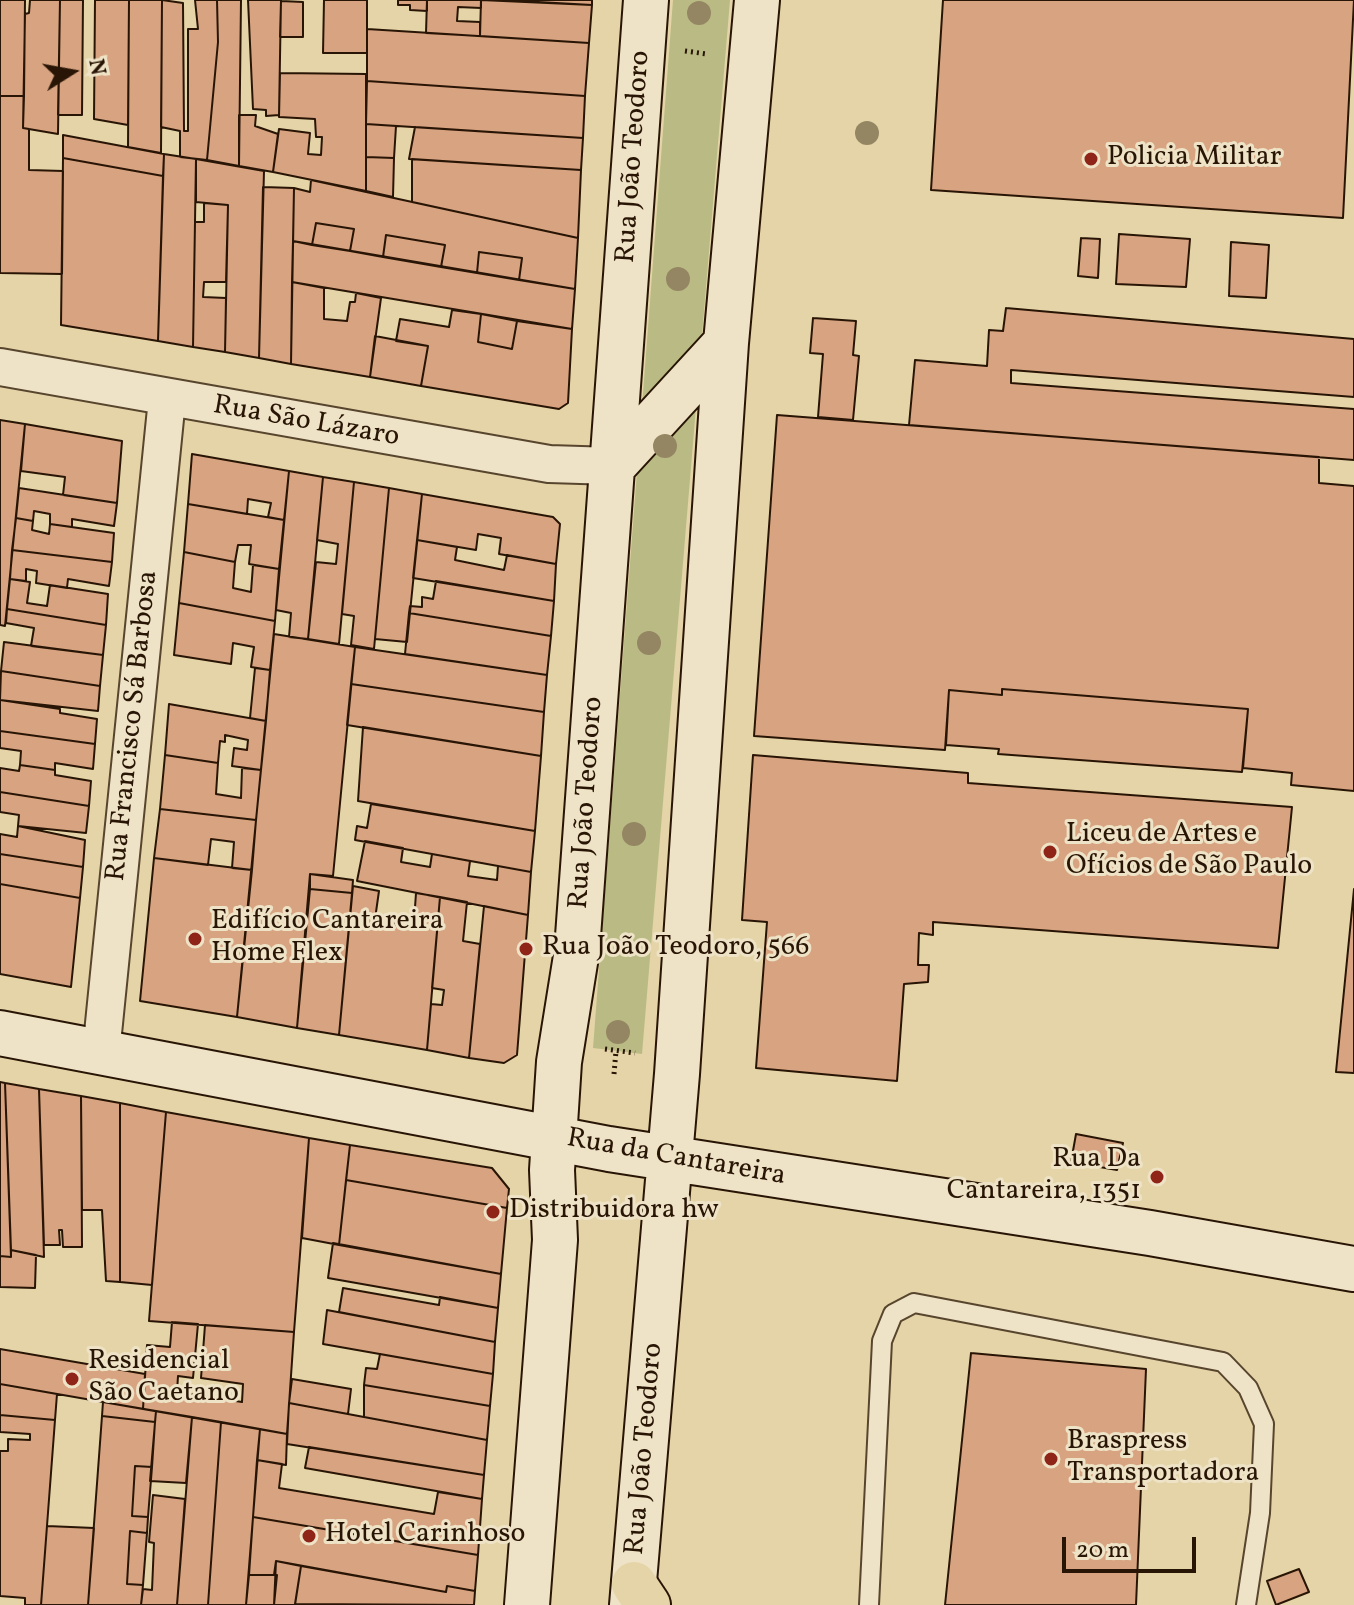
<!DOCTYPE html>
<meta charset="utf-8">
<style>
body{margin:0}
#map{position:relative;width:1354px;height:1605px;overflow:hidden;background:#e5d4a7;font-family:Vollkorn,serif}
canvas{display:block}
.north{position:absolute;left:32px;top:32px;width:80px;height:80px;-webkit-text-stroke:6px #eee3c6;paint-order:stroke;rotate:79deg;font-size:22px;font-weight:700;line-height:32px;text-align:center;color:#291505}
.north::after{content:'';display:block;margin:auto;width:28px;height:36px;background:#291505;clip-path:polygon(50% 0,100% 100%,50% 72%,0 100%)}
.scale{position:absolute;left:1062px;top:1537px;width:134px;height:36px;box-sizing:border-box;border:4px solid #291505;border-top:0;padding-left:10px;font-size:24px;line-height:28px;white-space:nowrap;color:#291505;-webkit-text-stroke:6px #eee3c6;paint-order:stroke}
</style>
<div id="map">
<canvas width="1354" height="1605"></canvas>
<div class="north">N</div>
<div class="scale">20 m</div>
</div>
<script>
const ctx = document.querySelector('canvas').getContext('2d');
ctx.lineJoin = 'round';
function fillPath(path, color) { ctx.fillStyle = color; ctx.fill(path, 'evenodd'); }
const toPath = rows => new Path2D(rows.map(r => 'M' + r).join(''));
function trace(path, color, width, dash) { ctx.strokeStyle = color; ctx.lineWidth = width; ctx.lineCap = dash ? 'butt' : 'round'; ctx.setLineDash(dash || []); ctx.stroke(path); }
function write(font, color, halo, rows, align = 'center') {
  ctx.font = font + ' Vollkorn,serif'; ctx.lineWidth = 6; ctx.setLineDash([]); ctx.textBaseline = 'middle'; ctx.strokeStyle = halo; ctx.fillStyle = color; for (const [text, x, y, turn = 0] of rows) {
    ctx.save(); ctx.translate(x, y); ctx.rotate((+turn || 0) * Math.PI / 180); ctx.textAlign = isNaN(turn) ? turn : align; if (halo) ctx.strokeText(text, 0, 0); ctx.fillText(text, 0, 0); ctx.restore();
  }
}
fillPath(toPath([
 [673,0,730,0,642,1054,593,1048]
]), '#babb84');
const building = toPath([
 [0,0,25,0,24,96,0,96,0,0],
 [30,0,60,0,58,134,23,128,25,14,29,13,30,0],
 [60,0,83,0,82,115,58,115,60,0],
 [95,0,129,0,128,125,94,119,95,0],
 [129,0,162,0,161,153,128,147,129,0],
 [162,0,183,3,184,131,188,131,188,29,198,29,195,0,217,0,218,42,207,160,180,157,180,131,161,127,162,0],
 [217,0,241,0,239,166,207,160,218,42,217,0],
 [248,0,281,0,279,115,266,116,266,110,253,109,248,0],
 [324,0,367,0,367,53,323,53,324,0],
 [398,0,427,0,427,11,410,10,410,5,398,5,398,0],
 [427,0,481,0,481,8,458,7,457,21,480,22,480,36,426,33,427,0],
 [481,0,592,5,589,43,480,36,481,0],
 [502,0,592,0,592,5,502,0],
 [943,0,1354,0,1343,218,931,190,943,0],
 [281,1,303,2,303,37,280,37,281,1],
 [367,29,589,43,585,96,367,81,367,29],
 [280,73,366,74,366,191,273,172,279,129,310,133,308,154,321,155,322,137,316,137,315,119,279,117,280,73],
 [367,81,585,96,583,138,366,124,367,81],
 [0,96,24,96,23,128,29,129,29,170,63,171,62,274,0,273,0,96],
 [239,115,256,115,255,126,278,134,273,172,239,166,239,115],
 [366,124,396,126,394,158,366,157,366,124],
 [415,127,583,138,581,170,409,159,415,127],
 [63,135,164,154,163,176,63,158,63,135],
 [164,154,196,159,193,347,158,341,164,154],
 [366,157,394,158,393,197,366,191,366,157],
 [63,158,163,176,158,341,61,325,63,158],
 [196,159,264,171,259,358,225,352,228,205,196,202,196,159],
 [412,159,581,170,578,238,412,202,412,159],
 [311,180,578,238,575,289,519,280,522,258,479,252,477,273,441,267,445,245,386,235,383,257,350,251,354,229,316,223,312,245,293,241,294,188,310,192,311,180],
 [263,187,294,188,291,364,259,358,263,187],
 [204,203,228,205,226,282,204,282,203,297,226,298,225,352,193,347,195,222,204,222,204,203],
 [316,223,354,229,350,251,312,245,316,223],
 [1119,234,1190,239,1186,287,1116,284,1119,234],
 [386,235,445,245,441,267,383,257,386,235],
 [1081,238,1100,239,1098,278,1078,276,1081,238],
 [293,241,575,289,572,329,292,282,293,241],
 [1231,242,1269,245,1266,298,1229,296,1231,242],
 [479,252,522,258,519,280,477,273,479,252],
 [292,282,324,288,324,319,347,321,350,302,355,302,356,293,381,298,370,377,291,364,292,282],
 [1006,308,1354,339,1354,397,1011,370,1011,383,1354,409,1354,460,909,425,915,360,987,366,989,330,1003,331,1006,308],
 [452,310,481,314,478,342,512,349,517,321,572,329,568,403,559,409,421,386,428,346,396,341,400,319,449,327,452,310],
 [481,314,517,321,512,349,478,342,481,314],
 [813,318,856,321,853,355,859,356,853,420,818,417,823,354,810,353,813,318],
 [375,336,428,346,421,386,370,377,375,336],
 [777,415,1319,457,1319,483,1354,486,1354,791,1291,785,1292,773,1243,768,1248,709,1002,689,1002,695,949,690,945,750,754,736,777,415],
 [0,420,25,424,5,626,0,625,0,420],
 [25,424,122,441,117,503,63,495,65,477,21,471,25,424],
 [192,454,289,471,284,520,268,517,271,503,248,499,247,514,188,504,192,454],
 [289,471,323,477,308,639,289,637,291,613,276,610,289,471],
 [323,477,354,482,339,644,308,639,316,562,336,564,338,544,317,540,323,477],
 [354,482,389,488,374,649,351,645,354,616,342,614,354,482],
 [19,488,117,503,114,526,72,519,72,527,50,524,50,514,34,511,33,521,16,518,19,488],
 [389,488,422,494,407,642,375,639,389,488],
 [422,494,553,517,560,524,556,564,499,554,501,538,478,534,476,550,417,540,422,494],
 [188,504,284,520,279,569,249,564,251,545,238,545,235,562,184,552,188,504],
 [16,518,33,521,32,530,49,534,50,524,114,533,112,562,12,550,16,518],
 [417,540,457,547,455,560,504,570,507,555,556,564,554,601,413,578,417,540],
 [12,550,112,562,109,586,68,579,67,588,36,583,37,571,26,569,26,581,10,579,12,550],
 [184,552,235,562,233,588,251,592,253,565,279,569,275,621,179,603,184,552],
 [10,579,30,582,27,603,47,606,50,585,108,594,106,625,7,609,10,579],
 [436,581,554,601,551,636,409,613,410,606,422,607,422,597,433,599,436,581],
 [179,603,275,621,270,670,251,667,254,647,233,643,231,664,174,655,179,603],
 [7,609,106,625,103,655,31,646,34,628,6,623,7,609],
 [409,613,551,636,547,675,405,654,409,613],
 [274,634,355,647,333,876,310,874,297,1028,237,1017,274,634],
 [4,642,103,655,100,686,1,671,4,642],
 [355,647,547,675,544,712,351,684,355,647],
 [255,668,270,670,266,721,250,718,255,668],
 [1,671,100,686,98,711,0,700,1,671],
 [351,684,544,712,541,756,347,725,351,684],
 [1002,689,1248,709,1242,772,998,754,999,749,946,745,949,690,1002,695,1002,689],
 [0,700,60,709,60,713,97,719,95,744,0,731,0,700],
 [169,704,266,721,261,770,232,766,234,748,247,750,248,740,225,735,225,742,220,741,218,763,165,755,169,704],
 [363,727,541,756,535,831,358,801,363,727],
 [0,731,95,744,93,769,55,763,55,770,20,765,21,751,0,748,0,731],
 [165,755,218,763,216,794,241,798,242,768,261,770,256,820,160,809,165,755],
 [753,755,968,773,968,783,1292,807,1278,948,933,922,933,935,919,933,918,965,929,965,928,982,904,984,897,1081,756,1068,767,922,742,920,753,755],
 [20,765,55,770,55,775,91,781,89,806,0,792,0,768,19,771,20,765],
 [0,792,89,806,86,833,18,826,19,815,0,812,0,792],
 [371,804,535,831,531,872,355,840,357,826,367,828,371,804],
 [160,809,256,820,252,870,232,868,234,842,211,839,208,865,154,858,160,809],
 [18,826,85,840,83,867,0,854,0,834,17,837,18,826],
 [365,841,403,848,401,862,430,867,432,854,470,861,468,876,497,880,498,866,531,872,528,915,357,881,365,841],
 [0,854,83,867,80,898,0,884,0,854],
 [154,858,252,870,237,1017,140,1001,154,858],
 [310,874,353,880,352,893,310,889,310,874],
 [0,884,80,898,71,987,0,974,0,884],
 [353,886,379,891,374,926,395,929,396,919,414,922,416,893,440,897,427,1050,339,1035,353,886],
 [310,889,352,893,339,1035,297,1028,310,889],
 [1354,889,1354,1073,1336,1072,1354,889],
 [440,897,467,902,463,941,480,944,469,1058,427,1050,431,1004,442,1005,444,990,432,988,440,897],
 [484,906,528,915,517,1055,504,1063,469,1058,484,906],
 [0,1082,5,1083,11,1257,0,1256,0,1082],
 [5,1083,39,1089,44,1257,11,1250,5,1083],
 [39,1089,81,1096,82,1247,63,1247,62,1230,59,1230,60,1245,44,1245,39,1089],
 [81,1096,120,1103,120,1282,106,1281,102,1210,82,1210,81,1096],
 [120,1103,166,1112,152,1285,120,1282,120,1103],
 [166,1112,309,1138,294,1332,149,1321,166,1112],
 [1076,1134,1123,1143,1117,1170,1071,1162,1076,1134],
 [309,1138,350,1145,339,1245,302,1238,309,1138],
 [350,1145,492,1168,509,1189,507,1208,346,1180,350,1145],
 [346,1180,507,1208,501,1274,339,1245,346,1180],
 [333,1243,501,1274,498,1308,328,1278,333,1243],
 [11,1250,36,1255,35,1288,0,1287,0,1256,11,1257,11,1250],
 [343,1288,439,1305,440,1297,498,1308,495,1342,339,1312,343,1288],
 [327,1310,495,1342,493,1374,323,1344,327,1310],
 [172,1322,198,1324,193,1378,178,1376,177,1392,242,1402,243,1384,201,1378,205,1325,294,1332,287,1434,143,1409,147,1345,170,1347,172,1322],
 [0,1349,145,1374,143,1409,0,1384,0,1349],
 [971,1353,1146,1369,1136,1605,945,1605,971,1353],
 [380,1354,493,1374,490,1406,364,1385,366,1368,377,1369,380,1354],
 [292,1379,351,1389,348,1414,289,1403,292,1379],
 [0,1384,57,1394,55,1420,0,1415,0,1384],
 [364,1385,490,1406,487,1440,364,1417,364,1385],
 [103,1402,156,1411,155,1422,102,1416,103,1402],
 [289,1403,487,1440,484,1475,287,1444,289,1403],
 [156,1411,192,1417,186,1483,150,1481,156,1411],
 [0,1415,55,1420,41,1605,25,1605,25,1598,0,1596,0,1451,8,1451,8,1439,30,1440,30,1434,0,1432,0,1415],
 [102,1416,155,1422,152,1467,135,1466,132,1516,148,1517,147,1533,130,1531,127,1584,143,1585,141,1605,88,1605,102,1416],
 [192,1417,221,1422,208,1605,177,1605,192,1417],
 [221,1422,260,1429,246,1605,208,1605,221,1422],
 [260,1429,287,1434,286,1465,257,1460,260,1429],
 [309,1447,484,1475,482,1499,305,1468,309,1447],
 [257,1460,282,1464,279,1488,434,1514,438,1492,482,1499,478,1555,253,1517,257,1460],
 [135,1466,152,1467,148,1517,132,1516,135,1466],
 [153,1495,185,1499,177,1605,141,1605,143,1589,152,1590,154,1543,149,1542,153,1495],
 [253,1517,478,1555,475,1591,447,1586,446,1592,276,1561,274,1575,249,1575,253,1517],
 [47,1526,94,1528,88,1605,41,1605,47,1526],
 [130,1531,147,1533,143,1585,127,1584,130,1531],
 [276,1561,301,1566,295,1605,274,1605,276,1561],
 [301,1566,446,1592,447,1586,475,1591,474,1605,295,1604,301,1566],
 [1299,1569,1309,1592,1276,1605,1267,1581,1299,1569],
 [249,1575,277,1575,274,1605,246,1605,249,1575]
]);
fillPath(building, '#d7a380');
trace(building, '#291505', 2);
const lane = toPath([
 [869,1605,882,1341,893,1314,914,1303,1223,1362,1248,1388,1264,1424,1260,1513,1246,1605]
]);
const street = toPath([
 [0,367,549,464,613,466],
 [101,1053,167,399]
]);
const secondary = toPath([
 [613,466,726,343],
 [0,1033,609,1149,1150,1233,1354,1269],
 [527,1605,555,1240,552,1170,559,1062,577,950,646,0],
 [632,1605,677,1074,726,343,757,0]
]);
const highway = toPath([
 [634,1584,648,1605]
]);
trace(lane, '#58452e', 22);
trace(street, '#58452e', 40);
trace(secondary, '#291505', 48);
trace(highway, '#291505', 48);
trace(toPath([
 [685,51,707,54],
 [605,1049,635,1053],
 [614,1074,616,1051]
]), '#291505', 5, [2, 4]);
trace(lane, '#eee3c6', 18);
trace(street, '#eee3c6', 36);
trace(secondary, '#eee3c6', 44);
trace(highway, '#e5d4a7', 44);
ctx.fillStyle = '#958663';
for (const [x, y] of [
 [699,13],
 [867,133],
 [678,279],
 [665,446],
 [649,643],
 [634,834],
 [618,1032]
]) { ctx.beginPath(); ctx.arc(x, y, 12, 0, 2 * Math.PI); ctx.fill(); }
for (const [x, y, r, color] of [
 [1091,159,8,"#8f2418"],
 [1050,852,8,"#8f2418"],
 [195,939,8,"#8f2418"],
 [526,949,8,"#8f2418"],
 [1157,1177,8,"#8f2418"],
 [493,1212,8,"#8f2418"],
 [72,1379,8,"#8f2418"],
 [1051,1459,8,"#8f2418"],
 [309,1536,8,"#8f2418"]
]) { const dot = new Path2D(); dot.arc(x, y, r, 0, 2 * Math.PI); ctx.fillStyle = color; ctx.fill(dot); trace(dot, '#eee3c6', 3); }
write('28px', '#291505', '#eee3c6', [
 ["Rua João Teodoro",635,157,-86],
 ["Rua São Lázaro",306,423,10],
 ["Rua Francisco Sá Barbosa",134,726,-84],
 ["Rua João Teodoro",588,803,-86],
 ["Rua da Cantareira",676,1159,10],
 ["Rua João Teodoro",646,1449,-85]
]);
write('28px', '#291505', '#eee3c6', [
 ["Policia Militar",1107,159],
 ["Liceu de Artes e",1066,836],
 ["Ofícios de São Paulo",1066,868],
 ["Edifício Cantareira",211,923],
 ["Home Flex",211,955],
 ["Rua João Teodoro, 566",542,949],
 ["Rua Da",1141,1161,"right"],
 ["Cantareira, 1351",1141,1193,"right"],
 ["Distribuidora hw",509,1212],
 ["Residencial",88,1363],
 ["São Caetano",88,1395],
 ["Braspress",1067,1443],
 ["Transportadora",1067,1475],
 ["Hotel Carinhoso",325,1536]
], 'left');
</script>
